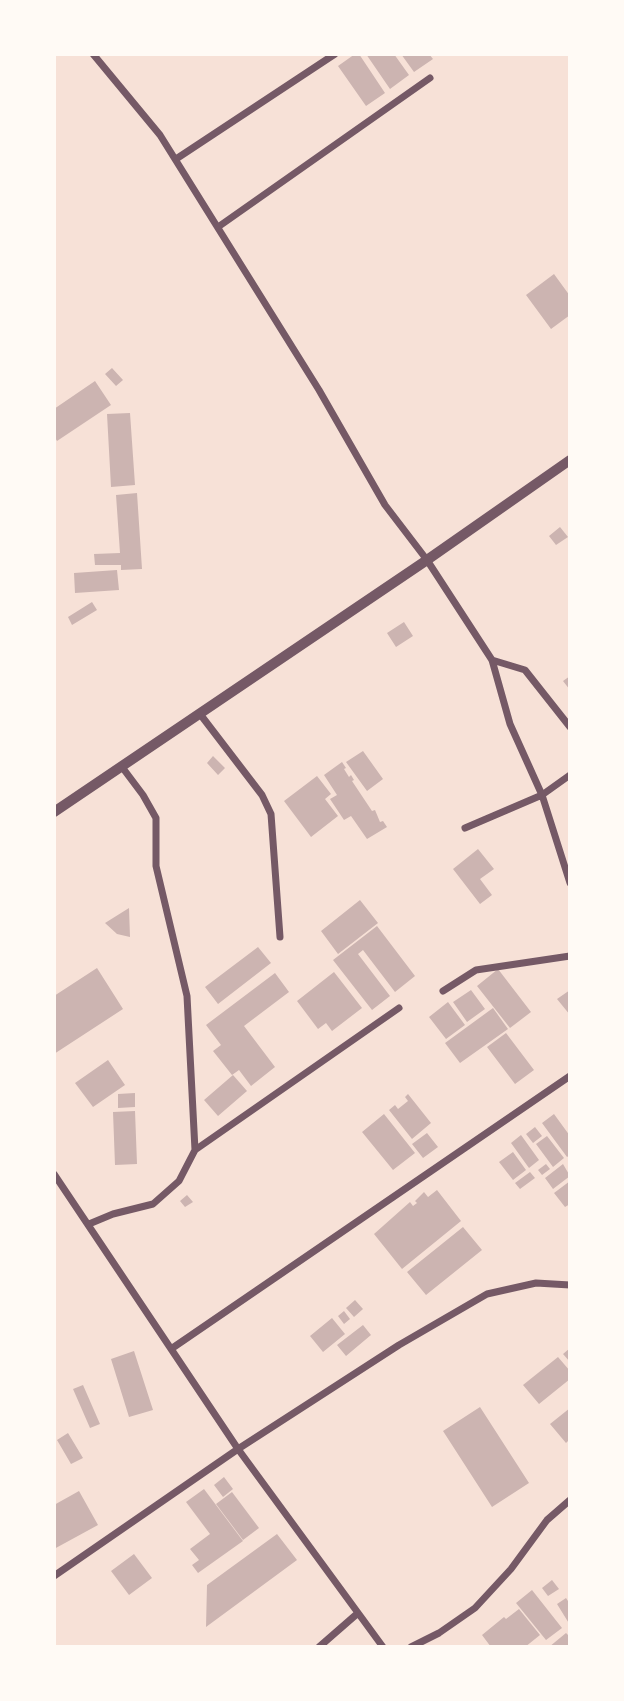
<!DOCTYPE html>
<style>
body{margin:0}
#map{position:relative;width:624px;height:1701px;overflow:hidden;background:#f7e1d7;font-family:Ubuntu,sans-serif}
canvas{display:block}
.frame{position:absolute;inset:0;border:56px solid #fffaf5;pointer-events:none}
</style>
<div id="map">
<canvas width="624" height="1701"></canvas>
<div class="frame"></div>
</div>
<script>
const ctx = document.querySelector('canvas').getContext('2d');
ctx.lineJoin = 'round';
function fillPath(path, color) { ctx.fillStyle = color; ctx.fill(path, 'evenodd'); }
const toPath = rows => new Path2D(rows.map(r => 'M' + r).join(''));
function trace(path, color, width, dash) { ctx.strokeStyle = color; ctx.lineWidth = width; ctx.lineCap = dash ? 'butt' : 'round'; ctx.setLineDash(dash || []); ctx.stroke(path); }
fillPath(toPath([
 [355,54,359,54,385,93,366,106,338,66],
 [366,54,394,54,409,75,390,89],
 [401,54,429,54,433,59,414,72],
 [554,274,570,296,570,315,551,329,526,295],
 [112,368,123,380,116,386,105,374],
 [95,381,111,405,57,441,54,436,54,409],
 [130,413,135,485,111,487,107,414],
 [137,493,142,569,121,570,121,565,95,565,94,554,120,553,116,495],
 [560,527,568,537,556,545,549,536],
 [117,570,119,590,75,593,74,573],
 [92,602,97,610,72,625,68,617],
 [404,622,413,636,396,647,387,633],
 [570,676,570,690,563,681],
 [363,751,383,779,367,791,346,762],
 [213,756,225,768,218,775,207,763],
 [342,762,346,768,344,769,349,777,351,775,354,780,352,781,372,811,375,810,380,822,383,821,387,827,367,839,351,816,344,820,330,799,337,795,324,775],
 [317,776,331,794,325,799,338,816,311,837,284,801],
 [478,849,494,869,480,879,492,895,480,904,453,869],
 [360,900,378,923,338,954,321,931],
 [129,908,130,937,117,934,105,923],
 [377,926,415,976,395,992,363,950,358,954,390,996,372,1010,333,960],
 [258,947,271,963,218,1004,205,987],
 [97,968,123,1009,54,1054,54,996],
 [498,969,531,1012,510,1028,477,986],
 [334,972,362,1008,332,1031,326,1023,318,1029,297,1001],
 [275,973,289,992,244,1026,275,1067,251,1086,239,1070,232,1075,213,1051,221,1045,206,1025],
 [471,990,485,1009,467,1022,453,1002],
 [570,990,570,1015,557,999],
 [448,1002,465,1025,446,1039,429,1017],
 [493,1008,508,1029,460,1063,445,1043],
 [506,1033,534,1070,515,1084,487,1047],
 [108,1060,125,1085,93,1107,75,1083],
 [233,1075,247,1091,218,1116,204,1100],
 [135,1093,135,1107,118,1108,118,1094],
 [408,1094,431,1123,412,1139,389,1110,395,1105,398,1109,408,1101,405,1097],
 [135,1111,137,1164,115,1165,113,1112],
 [384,1114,415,1153,393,1170,362,1132],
 [554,1114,570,1136,570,1155,567,1157,542,1123],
 [535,1127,542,1136,533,1143,526,1134],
 [427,1133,438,1147,423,1158,412,1144],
 [521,1135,539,1160,529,1168,511,1143],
 [547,1136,564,1158,553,1167,536,1144],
 [513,1152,526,1170,513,1180,499,1162],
 [546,1164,550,1169,542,1175,538,1170],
 [563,1164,570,1176,553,1189,545,1178],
 [530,1172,535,1178,520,1189,515,1183],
 [570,1181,570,1204,565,1207,554,1193],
 [437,1190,461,1221,402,1269,374,1234,410,1202,413,1206,417,1203,415,1201,424,1192,428,1197],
 [187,1195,193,1202,185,1207,180,1201],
 [463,1227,482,1250,426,1295,407,1272],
 [355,1300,363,1309,354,1317,346,1308],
 [344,1311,350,1319,344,1324,338,1316],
 [332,1318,345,1334,323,1352,310,1336],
 [363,1325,371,1335,346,1356,337,1345],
 [570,1348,570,1362,563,1354],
 [134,1351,153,1410,129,1417,111,1359],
 [558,1357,570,1371,570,1379,539,1404,523,1385],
 [83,1385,100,1424,90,1428,73,1389],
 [480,1407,529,1483,492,1507,443,1431],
 [570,1408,570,1439,566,1443,550,1424],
 [68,1433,83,1458,71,1464,57,1440],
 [224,1477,233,1489,223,1497,214,1485],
 [204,1489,243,1541,198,1573,192,1565,199,1560,190,1549,210,1534,186,1502],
 [79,1491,98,1525,54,1549,54,1505],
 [232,1492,259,1528,243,1540,216,1504],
 [277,1534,297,1560,206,1627,207,1585],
 [134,1554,152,1578,129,1595,111,1571],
 [552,1580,559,1589,548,1596,542,1588],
 [532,1590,562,1628,546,1640,516,1603],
 [566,1598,570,1604,570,1625,557,1604],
 [519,1609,540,1635,525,1647,491,1647,482,1635,504,1617,506,1619],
 [566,1633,570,1637,570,1647,549,1647]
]), '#ccb4b1');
trace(toPath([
 [93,54,160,135,319,390,385,505,427,560,492,660,510,724,542,795,570,883],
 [176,159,335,54],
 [218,227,430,78],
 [492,660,525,670,570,727],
 [200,714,262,795,271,814,280,937],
 [122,767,143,795,156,818,156,866,187,996,195,1150],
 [465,828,542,795,570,775],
 [443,991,476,970,570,956],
 [54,1174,238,1449,383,1647],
 [89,1224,113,1214,153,1204,179,1181,195,1150,399,1008],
 [171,1349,570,1076],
 [54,1576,238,1449,399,1345,487,1294,536,1283,570,1285],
 [319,1647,358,1613],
 [411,1647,439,1633,475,1608,511,1569,547,1520,570,1500]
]), '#755966', 7);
trace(toPath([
 [54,812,427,560,570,460]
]), '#755966', 10);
</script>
